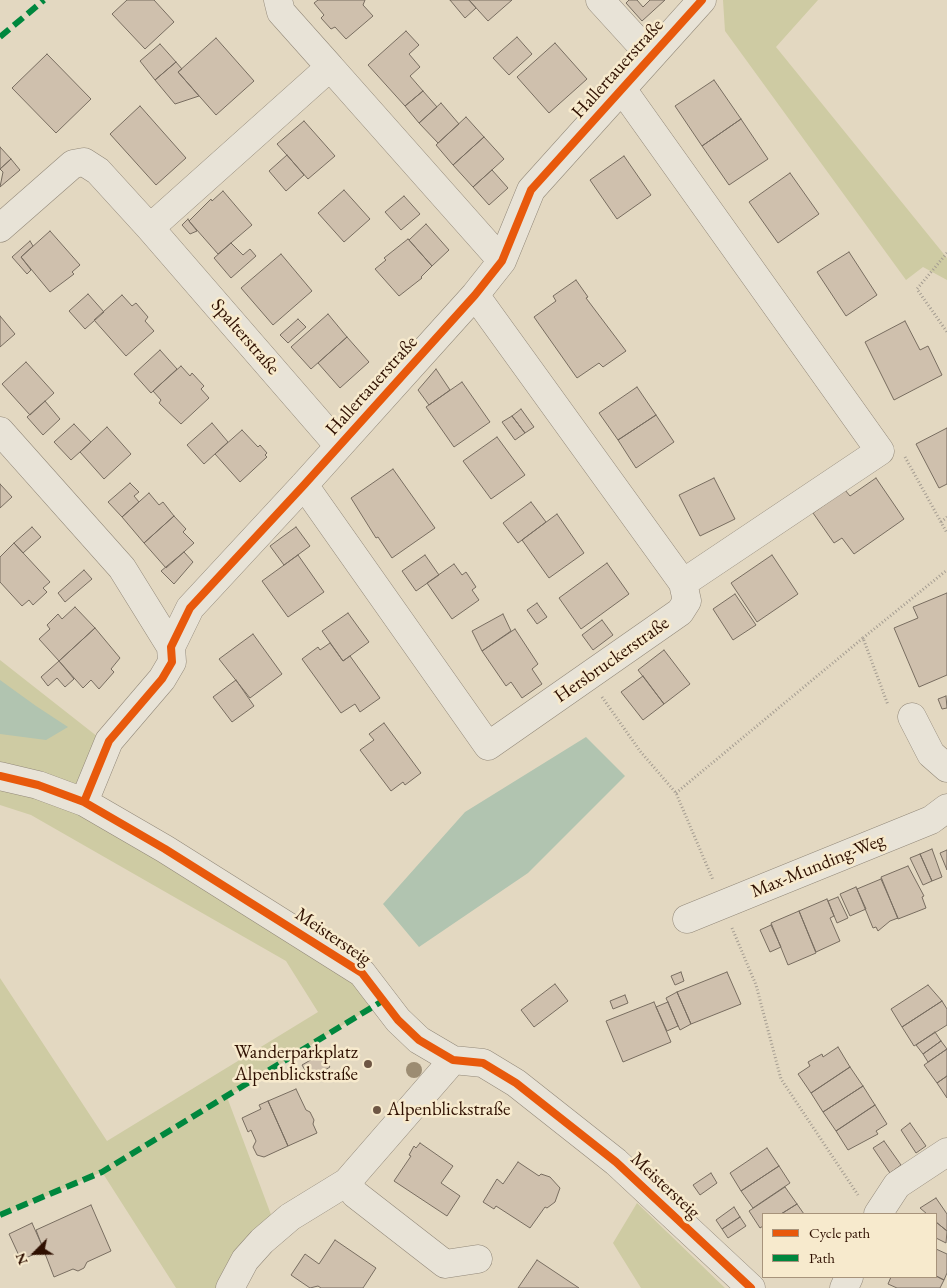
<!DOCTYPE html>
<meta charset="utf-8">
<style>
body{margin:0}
#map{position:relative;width:947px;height:1288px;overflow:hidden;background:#e3d8c1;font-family:"EB Garamond",serif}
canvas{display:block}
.legend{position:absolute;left:762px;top:1213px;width:175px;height:65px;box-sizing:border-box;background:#f7eacd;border:1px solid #a7937b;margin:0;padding:6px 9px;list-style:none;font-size:15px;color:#2f1001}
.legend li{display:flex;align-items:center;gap:10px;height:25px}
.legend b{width:25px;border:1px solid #a7937b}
.north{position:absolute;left:10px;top:1228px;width:50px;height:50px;-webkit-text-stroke:4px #f7eacd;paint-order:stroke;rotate:247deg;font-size:14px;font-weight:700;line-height:20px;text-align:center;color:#2f1001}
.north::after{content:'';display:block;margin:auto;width:18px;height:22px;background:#2f1001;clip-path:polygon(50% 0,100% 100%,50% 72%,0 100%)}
</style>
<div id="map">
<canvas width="947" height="1288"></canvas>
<ul class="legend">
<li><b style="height:6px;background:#e8590c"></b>Cycle path</li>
<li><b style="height:6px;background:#00873e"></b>Path</li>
</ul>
<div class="north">N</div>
</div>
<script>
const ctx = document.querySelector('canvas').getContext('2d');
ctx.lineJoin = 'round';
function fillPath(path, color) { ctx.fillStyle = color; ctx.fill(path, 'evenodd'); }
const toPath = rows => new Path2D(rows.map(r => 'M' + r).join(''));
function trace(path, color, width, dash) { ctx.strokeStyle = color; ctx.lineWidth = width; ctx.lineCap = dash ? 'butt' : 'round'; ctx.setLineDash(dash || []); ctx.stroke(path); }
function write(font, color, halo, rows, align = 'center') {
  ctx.font = font + ' "EB Garamond",serif'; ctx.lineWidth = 5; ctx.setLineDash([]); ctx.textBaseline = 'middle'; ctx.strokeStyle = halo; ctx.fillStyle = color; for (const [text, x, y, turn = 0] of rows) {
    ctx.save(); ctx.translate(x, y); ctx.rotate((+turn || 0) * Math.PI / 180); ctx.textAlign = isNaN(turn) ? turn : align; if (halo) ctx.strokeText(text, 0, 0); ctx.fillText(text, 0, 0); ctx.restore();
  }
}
fillPath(toPath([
 [723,0,818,0,776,47,947,258,947,280,923,267,906,280,725,31],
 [0,660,98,737,75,789,0,767],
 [0,787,67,809,121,835,355,984,374,1006,227,1097,273,1220,221,1288,176,1288,102,1172,0,1216,0,978,107,1141,318,1012,286,961,31,815,0,805],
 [637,1203,725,1288,641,1288,613,1243]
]), '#cecba3');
fillPath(toPath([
 [0,680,36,706,68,727,46,740,0,734],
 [586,737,625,776,528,873,419,947,383,904,465,812]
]), '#b1c4b0');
const building = toPath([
 [127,0,154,0,174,22,145,49,112,14,127,0],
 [318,0,365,0,363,5,373,16,346,39,335,27,331,29,321,18,324,15,314,3,318,0],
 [450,0,469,0,476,8,465,18,450,0],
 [469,0,512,0,488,21,469,0],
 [629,0,637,0,643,7,650,0,665,0,642,21,626,3,629,0],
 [406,31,419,45,409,54,420,67,410,76,423,91,405,106,368,65,406,31],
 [517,37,532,54,509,75,493,58,517,37],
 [216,38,254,81,216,115,178,72,216,38],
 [555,43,587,79,549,113,517,77,555,43],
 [160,44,176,62,155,80,140,61,160,44],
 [47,54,91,99,56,133,12,88,47,54],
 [176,62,182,69,178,72,199,96,175,104,155,80,176,62],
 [714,80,741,119,702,146,675,106,714,80],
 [423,91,437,107,419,123,405,106,423,91],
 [441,103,459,124,438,143,419,123,441,103],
 [140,106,186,158,156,185,110,134,140,106],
 [466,117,484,137,453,165,436,145,466,117],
 [741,119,768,159,729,185,702,146,741,119],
 [304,121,335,156,308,179,277,144,304,121],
 [484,137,504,159,473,187,453,165,484,137],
 [0,147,11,159,0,169,0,147],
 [287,155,304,175,286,191,269,171,287,155],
 [624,156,651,195,617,219,590,180,624,156],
 [11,159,20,170,0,187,3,172,0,169,11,159],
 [492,170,508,188,489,205,473,187,492,170],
 [790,173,819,214,778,243,749,202,790,173],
 [344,190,370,219,344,242,318,213,344,190],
 [223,191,252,225,218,254,189,221,211,199,212,201,223,191],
 [404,196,420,214,401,230,385,212,404,196],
 [188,219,189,221,197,231,190,234,182,225,188,219],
 [426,224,449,250,432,266,409,240,426,224],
 [50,231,80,265,72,272,74,274,50,292,21,257,50,231],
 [408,239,432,266,421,277,422,278,399,296,375,269,386,260,384,258,408,239],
 [30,241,33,246,21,257,31,270,27,274,12,257,30,241],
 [231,243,243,255,250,249,256,256,231,278,214,258,231,243],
 [849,252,877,295,846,316,817,272,849,252],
 [281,254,312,291,273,325,241,288,281,254],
 [576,280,588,297,586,298,626,351,603,367,599,363,577,378,534,317,556,301,553,296,576,280],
 [88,294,104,312,85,329,69,311,88,294],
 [122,295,132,306,136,303,148,317,145,321,154,331,126,356,94,320,122,295],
 [328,314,347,337,311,369,291,347,328,314],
 [0,316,15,334,0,347,0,316],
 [298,319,306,327,288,343,280,335,298,319],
 [905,321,920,350,928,346,942,375,894,400,865,342,905,321],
 [347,337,369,362,340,388,318,363,347,337],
 [160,350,177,369,151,393,134,374,160,350],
 [26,362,54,393,30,415,2,384,26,362],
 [181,366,190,376,192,373,204,386,201,389,209,398,181,424,159,403,161,400,153,391,181,366],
 [436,369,450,390,429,405,418,390,436,369],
 [462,382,490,422,454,447,426,407,462,382],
 [637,387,656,415,618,440,599,413,637,387],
 [45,401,60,419,43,435,27,417,45,401],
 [521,409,534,427,525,433,512,416,521,409],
 [656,415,674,442,636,468,618,440,656,415],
 [512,416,525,433,515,440,502,422,512,416],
 [212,423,228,442,204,464,187,445,212,423],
 [74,424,91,442,71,460,54,442,74,424],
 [107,427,131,454,104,479,80,452,107,427],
 [947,428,947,484,939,488,916,444,947,428],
 [242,430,258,447,260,445,267,453,265,455,267,457,240,482,215,454,242,430],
 [497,437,525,475,491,499,463,461,497,437],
 [393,469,435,528,392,558,378,537,376,538,351,498,393,469],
 [714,478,735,519,700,536,679,495,714,478],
 [876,478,904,519,854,554,842,538,834,543,813,513,845,490,850,496,876,478],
 [130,483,139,492,134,496,139,502,122,517,108,502,130,483],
 [0,484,12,497,0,508,0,484],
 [149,493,159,505,163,502,174,516,144,543,122,517,149,493],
 [531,502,546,522,518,543,503,523,531,502],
 [557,514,584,553,549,578,522,540,557,514],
 [174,516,186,529,183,532,194,543,166,568,144,543,174,516],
 [32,527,41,537,23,553,14,543,32,527],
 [296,527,310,546,284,565,270,546,296,527],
 [14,543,50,582,43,588,47,592,33,605,29,600,22,606,0,582,0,557,14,543],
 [184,552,193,562,174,584,161,571,184,552],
 [298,555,324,592,288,617,262,581,298,555],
 [425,555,439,575,416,591,402,571,425,555],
 [772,555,798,594,757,622,731,583,772,555],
 [607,563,629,594,581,629,559,598,607,563],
 [454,564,462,575,466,572,476,587,472,590,479,600,452,619,427,583,454,564],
 [84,570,92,579,65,602,58,593,84,570],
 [947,593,947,675,919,687,894,628,918,618,913,607,947,593],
 [735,594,756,625,733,640,713,609,735,594],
 [537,603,547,617,537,624,527,610,537,603],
 [75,607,95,628,59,661,39,639,50,629,47,625,58,614,62,619,75,607],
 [348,613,369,642,343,661,322,631,348,613],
 [503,614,511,631,482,651,472,631,503,614],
 [602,620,613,635,593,650,582,635,602,620],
 [95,628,120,658,111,669,114,672,99,689,91,680,83,688,59,661,95,628],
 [515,629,538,664,532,669,542,684,522,698,511,682,506,686,482,651,515,629],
 [253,634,282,674,250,698,219,659,253,634],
 [330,643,343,661,350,656,380,698,360,712,355,704,341,713,302,659,318,647,320,650,330,643],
 [664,650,690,684,664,704,638,670,664,650],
 [59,661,74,679,65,687,57,678,48,686,41,677,59,661],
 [643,676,664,704,643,720,621,692,643,676],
 [236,680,254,706,232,722,213,697,236,680],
 [946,696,947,708,942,709,938,699,946,696],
 [384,723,421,773,405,785,403,782,391,791,360,750,374,740,369,734,384,723],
 [932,849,942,877,932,881,920,854,932,849],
 [947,850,947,870,940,853,947,850],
 [920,854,932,881,923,885,910,858,920,854],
 [908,866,924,896,922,897,926,908,898,919,881,877,908,866],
 [881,879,898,918,890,921,878,931,876,927,873,928,857,889,881,879],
 [856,887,866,909,850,916,840,894,856,887],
 [838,897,848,918,837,923,828,901,838,897],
 [827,899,834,916,830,918,840,941,816,952,799,911,827,899],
 [799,911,816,953,788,965,771,923,799,911],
 [771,925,781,947,770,952,760,930,771,925],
 [681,972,684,981,675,985,671,976,681,972],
 [727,972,741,1004,691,1024,677,992,727,972],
 [555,984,568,1001,534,1027,521,1010,555,984],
 [928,985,942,1001,902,1027,891,1009,928,985],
 [677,992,691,1024,680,1030,666,998,677,992],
 [625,995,628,1003,613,1009,610,1001,625,995],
 [942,1001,947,1009,947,1025,914,1046,902,1027,942,1001],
 [654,1002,671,1042,623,1062,606,1021,654,1002],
 [668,1002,678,1026,667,1031,656,1007,668,1002],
 [935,1032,941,1041,923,1054,916,1045,935,1032],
 [941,1041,947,1049,928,1062,923,1054,941,1041],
 [838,1047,850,1067,811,1093,798,1074,810,1066,808,1062,822,1054,823,1057,838,1047],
 [947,1049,947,1076,937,1083,924,1065,947,1049],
 [321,1054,330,1067,310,1079,302,1065,321,1054],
 [850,1067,863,1086,823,1112,811,1093,850,1067],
 [947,1076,947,1098,937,1083,947,1076],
 [863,1086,875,1105,836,1131,823,1112,863,1086],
 [296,1089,306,1110,310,1112,314,1120,313,1124,317,1133,288,1146,268,1101,296,1089],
 [268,1101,288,1146,264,1157,257,1155,253,1147,256,1141,251,1130,248,1132,242,1118,261,1109,259,1105,268,1101],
 [875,1105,887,1124,876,1131,878,1134,848,1150,836,1131,875,1105],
 [910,1123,926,1146,916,1153,901,1130,910,1123],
 [884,1141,901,1165,890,1173,873,1148,884,1141],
 [420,1143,453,1166,441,1183,460,1196,447,1216,394,1181,411,1156,409,1155,414,1146,416,1148,420,1143],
 [767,1148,779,1166,741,1191,730,1173,767,1148],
 [518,1162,539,1176,541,1174,550,1177,560,1188,555,1202,547,1208,545,1207,530,1228,496,1206,494,1209,483,1202,497,1179,503,1184,518,1162],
 [779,1166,790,1183,753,1208,741,1191,779,1166],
 [711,1173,717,1183,700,1195,693,1185,711,1173],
 [785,1187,797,1204,781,1214,763,1214,763,1226,760,1228,749,1211,785,1187],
 [936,1198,947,1214,947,1231,936,1222,936,1214,927,1214,920,1208,936,1198],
 [797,1204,804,1214,781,1214,797,1204],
 [91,1205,111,1251,87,1262,84,1268,78,1271,73,1269,54,1277,36,1230,91,1205],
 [734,1207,740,1217,722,1229,716,1220,734,1207],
 [740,1217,746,1226,728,1238,722,1229,740,1217],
 [936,1222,947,1231,946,1243,936,1238,936,1222],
 [32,1223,44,1250,21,1260,9,1234,32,1223],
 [335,1240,376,1268,363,1288,321,1288,318,1286,310,1288,291,1275,305,1254,319,1264,335,1240],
 [936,1249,947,1254,947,1273,944,1280,936,1276,936,1249],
 [537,1260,579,1288,518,1288,537,1260],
 [936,1276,944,1280,940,1288,897,1288,888,1284,891,1277,936,1276]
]);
fillPath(building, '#cfc0ad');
trace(building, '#786d60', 1);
const minor = toPath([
 [600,0,651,56],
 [330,67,502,261],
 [622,89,880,451,683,583],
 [0,228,73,164,84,162,98,171,150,228,330,67,281,12,278,0],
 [150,228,339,446],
 [0,431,122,568,171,647],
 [304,485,488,746,680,612,687,601,683,583,475,295],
 [912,717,931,754,947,768],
 [0,776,38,785,84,802,165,849,362,973,398,1020,419,1040,453,1060,483,1063,516,1083,616,1162,751,1288],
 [84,802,109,741,162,679,172,662,171,647,190,608,304,485,475,295,502,261,531,190,702,0],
 [687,919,931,820,947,808],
 [347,1182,355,1194,445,1264,478,1259],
 [878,1214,897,1185,947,1152],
 [230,1288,245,1260,262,1241,290,1217,347,1182,453,1060],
 [844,1288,849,1277]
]);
trace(minor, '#928879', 29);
trace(toPath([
 [947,253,917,289,947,332],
 [905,457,947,533],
 [941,522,947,517],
 [863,638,947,570],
 [602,697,640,751,676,793,713,880],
 [676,793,863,638,888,705],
 [732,928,756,985,781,1079,858,1195]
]), '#a49c91', 3, [1, 2.5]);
trace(minor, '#e8e3d7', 28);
trace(toPath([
 [0,37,44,0],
 [0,1215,102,1172,384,1000]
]), '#00873e', 6, [12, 6]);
trace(toPath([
 [0,776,38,785,84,802,165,849,362,973,398,1020,419,1040,453,1060,483,1063,516,1083,616,1162,751,1288],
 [84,802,109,741,162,679,172,662,171,647,190,608,304,485,475,295,502,261,531,190,702,0]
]), '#e8590c', 8);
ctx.fillStyle = '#9c8c72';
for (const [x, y] of [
 [414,1070]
]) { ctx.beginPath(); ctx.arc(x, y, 8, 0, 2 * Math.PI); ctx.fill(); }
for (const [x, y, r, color] of [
 [368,1064,5,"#6e5644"],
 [377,1110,5,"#6e5644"]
]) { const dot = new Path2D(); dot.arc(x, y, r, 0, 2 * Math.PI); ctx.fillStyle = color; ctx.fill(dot); trace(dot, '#f7eacd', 2); }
write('19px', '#2f1001', '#f7eacd', [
 ["Hallertauerstraße",618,69,-48],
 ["Spalterstraße",245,337,49],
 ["Hallertauerstraße",372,386,-48],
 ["Hersbruckerstraße",612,660,-35],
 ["Max-Munding-Weg",818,866,-22],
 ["Meistersteig",333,937,34],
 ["Meistersteig",665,1186,43]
]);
write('19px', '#2f1001', '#f7eacd', [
 ["Wanderparkplatz",358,1053],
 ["Alpenblickstraße",358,1075],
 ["Alpenblickstraße",387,1110,"left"]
], 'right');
</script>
